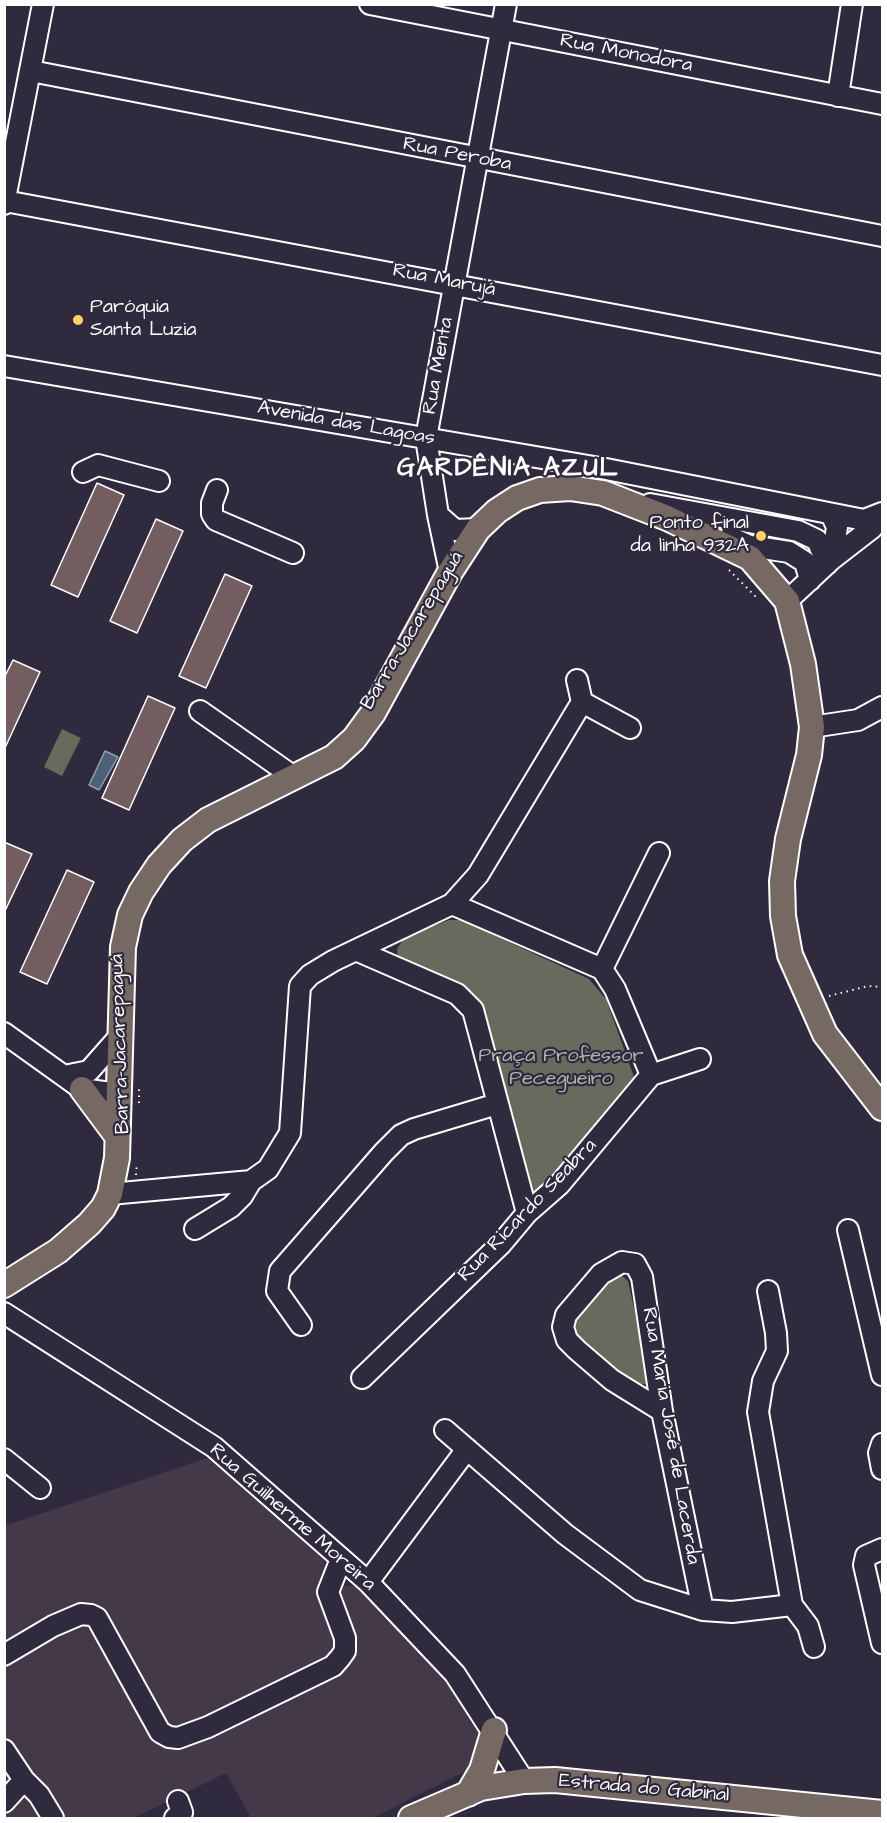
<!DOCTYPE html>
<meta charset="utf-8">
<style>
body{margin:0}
#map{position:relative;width:887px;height:1823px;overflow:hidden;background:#2f2a3d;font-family:"Architects Daughter",sans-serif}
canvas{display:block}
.frame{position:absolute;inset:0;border:6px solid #fff;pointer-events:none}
</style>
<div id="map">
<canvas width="887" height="1823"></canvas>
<div class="frame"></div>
</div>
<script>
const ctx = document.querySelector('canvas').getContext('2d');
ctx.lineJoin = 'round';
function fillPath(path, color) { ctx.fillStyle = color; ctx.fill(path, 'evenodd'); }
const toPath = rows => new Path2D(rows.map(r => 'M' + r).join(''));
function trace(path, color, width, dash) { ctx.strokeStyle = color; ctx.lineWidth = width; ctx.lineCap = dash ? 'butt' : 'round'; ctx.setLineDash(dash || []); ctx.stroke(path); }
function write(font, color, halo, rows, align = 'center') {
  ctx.font = font + ' "Architects Daughter",sans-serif'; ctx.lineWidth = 4.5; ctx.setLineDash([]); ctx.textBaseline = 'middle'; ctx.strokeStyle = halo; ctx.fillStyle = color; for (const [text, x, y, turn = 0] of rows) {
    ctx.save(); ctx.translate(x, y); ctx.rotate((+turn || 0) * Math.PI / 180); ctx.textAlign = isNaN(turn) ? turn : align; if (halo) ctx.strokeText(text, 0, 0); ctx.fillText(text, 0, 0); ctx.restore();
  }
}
fillPath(toPath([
 [210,1457,324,1555,325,1576,340,1586,359,1586,438,1666,481,1738,470,1769,373,1818,251,1818,226,1773,134,1818,5,1818,4,1526]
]), '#433948');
fillPath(toPath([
 [62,729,81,738,62,776,44,767],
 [449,920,461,920,589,979,606,999,634,1077,633,1087,540,1195,531,1193,475,1005,398,960,397,949,404,938],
 [621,1275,628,1281,649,1375,647,1384,636,1384,575,1339,571,1331,573,1323,612,1277]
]), '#676a5c');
const water = toPath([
 [105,751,118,757,99,790,89,785,105,751]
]);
fillPath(water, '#4c6177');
trace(water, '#94a0ad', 1.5);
const building = toPath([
 [97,483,124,495,78,597,51,585,97,483],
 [156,519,183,531,137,633,110,621,156,519],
 [225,574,252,586,206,688,179,676,225,574],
 [13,660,40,672,4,750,4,678,13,660],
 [148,696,175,708,129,810,102,798,148,696],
 [4,842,32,854,4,913,4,842],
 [67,870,94,882,47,984,20,972,67,870]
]);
fillPath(building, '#735d61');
trace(building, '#fff', 1.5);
const minor = toPath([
 [370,4,882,104],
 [31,71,882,236],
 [838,96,852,4],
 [5,201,882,365],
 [4,204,43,4],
 [4,366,606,469,864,520,882,513],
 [83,472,98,465,159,481],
 [217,490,212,503,212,514,216,520,293,553],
 [650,504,798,531,817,540,827,564],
 [438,515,455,530,478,529],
 [730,537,750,546,789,552,805,562,810,580],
 [832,559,872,528,881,515],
 [450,572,438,515,426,438,506,4],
 [787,601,832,559,837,527,831,514],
 [577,680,582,702,630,728],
 [200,711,294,777],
 [812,727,858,720,882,707],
 [452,904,602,969,615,989,651,1075],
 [358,951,457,994,473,1010,527,1213],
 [602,969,659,853],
 [4,1033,82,1089,118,1094],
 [64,1076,89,1071,119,1037],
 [110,1194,251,1181],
 [195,1229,231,1207,242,1196,251,1181,268,1169,290,1133,300,986,310,975,333,961,452,904,478,875,582,702],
 [848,1230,882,1375],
 [768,1291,776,1333,777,1351,763,1381,758,1412,792,1605,808,1626,814,1647],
 [4,1313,214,1447,368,1582,455,1674,524,1781],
 [301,1325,277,1291,280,1271,384,1152,401,1135,414,1129,497,1104],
 [362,1378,501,1244,527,1213,559,1185,651,1075,700,1059],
 [662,1411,612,1380,577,1350,567,1340,563,1327,566,1315,601,1274,622,1262,635,1264,642,1277,662,1411,703,1610],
 [445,1430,565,1534,640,1590,703,1610,732,1612,792,1605],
 [882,1444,879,1453,882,1469],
 [4,1459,40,1488],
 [882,1549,866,1556,864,1565,882,1643],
 [368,1582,467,1449],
 [4,1655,53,1626,81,1614,91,1615,97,1618,160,1732,169,1737,178,1738,208,1727,333,1666,340,1658,345,1651,345,1638,328,1592,341,1559],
 [4,1750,24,1780,4,1802],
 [24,1780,39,1795,53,1818],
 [175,1818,182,1812,178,1801]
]);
const major = toPath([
 [82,1089,117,1136],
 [4,1285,58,1251,89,1224,103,1208,110,1194,117,1158,123,947,130,915,141,892,159,865,182,840,208,820,334,757,354,739,373,713,450,572,478,529,497,511,517,498,540,490,570,488,603,493,667,518,750,558,787,601,803,664,812,727,809,755,788,839,782,881,783,916,790,955,825,1034,882,1108],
 [468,1794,482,1770,494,1730],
 [411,1818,481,1788,524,1781,555,1780,882,1813]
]);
trace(minor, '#fff', 24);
trace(major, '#fff', 28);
trace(toPath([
 [729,570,757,598],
 [829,996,868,986,882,987],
 [139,1103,139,1088],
 [136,1175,137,1163]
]), '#fff', 2, [1.5, 4.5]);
trace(minor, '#2f2a3d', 20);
trace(major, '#766964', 24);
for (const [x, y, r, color] of [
 [78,320,6,"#ffd166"],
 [761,536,6,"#ffd166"]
]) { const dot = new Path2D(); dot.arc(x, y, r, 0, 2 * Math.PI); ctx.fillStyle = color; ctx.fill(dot); trace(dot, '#2f2a3d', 2); }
write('20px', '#fff', '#2f2a3d', [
 ["Rua Monodora",626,54,11],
 ["Rua Peroba",457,155,11],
 ["Rua Marujá",444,281,11],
 ["Rua Menta",439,366,-80],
 ["Avenida das Lagoas",346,424,10],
 ["Barra-Jacarepaguá",413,631,-59],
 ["Barra-Jacarepaguá",121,1044,-92],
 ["Rua Ricardo Seabra",528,1211,-46],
 ["Rua Maria José de Lacerda",670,1436,80],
 ["Rua Guilherme Moreira",292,1518,41],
 ["Estrada do Gabinal",644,1789,5]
]);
write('20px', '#fff', '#2f2a3d', [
 ["Paróquia",90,308],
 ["Santa Luzia",90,331],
 ["Ponto final",749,524,"right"],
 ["da linha 932A",749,547,"right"]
], 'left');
write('20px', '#b3b4ae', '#2f2a3d', [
 ["Praça Professor",561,1057],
 ["Pecegueiro",561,1080]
]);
ctx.letterSpacing = '1.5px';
write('bold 26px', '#fff', '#2f2a3d', [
 ["GARDÊNIA AZUL",508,470]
]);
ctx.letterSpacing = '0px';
</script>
